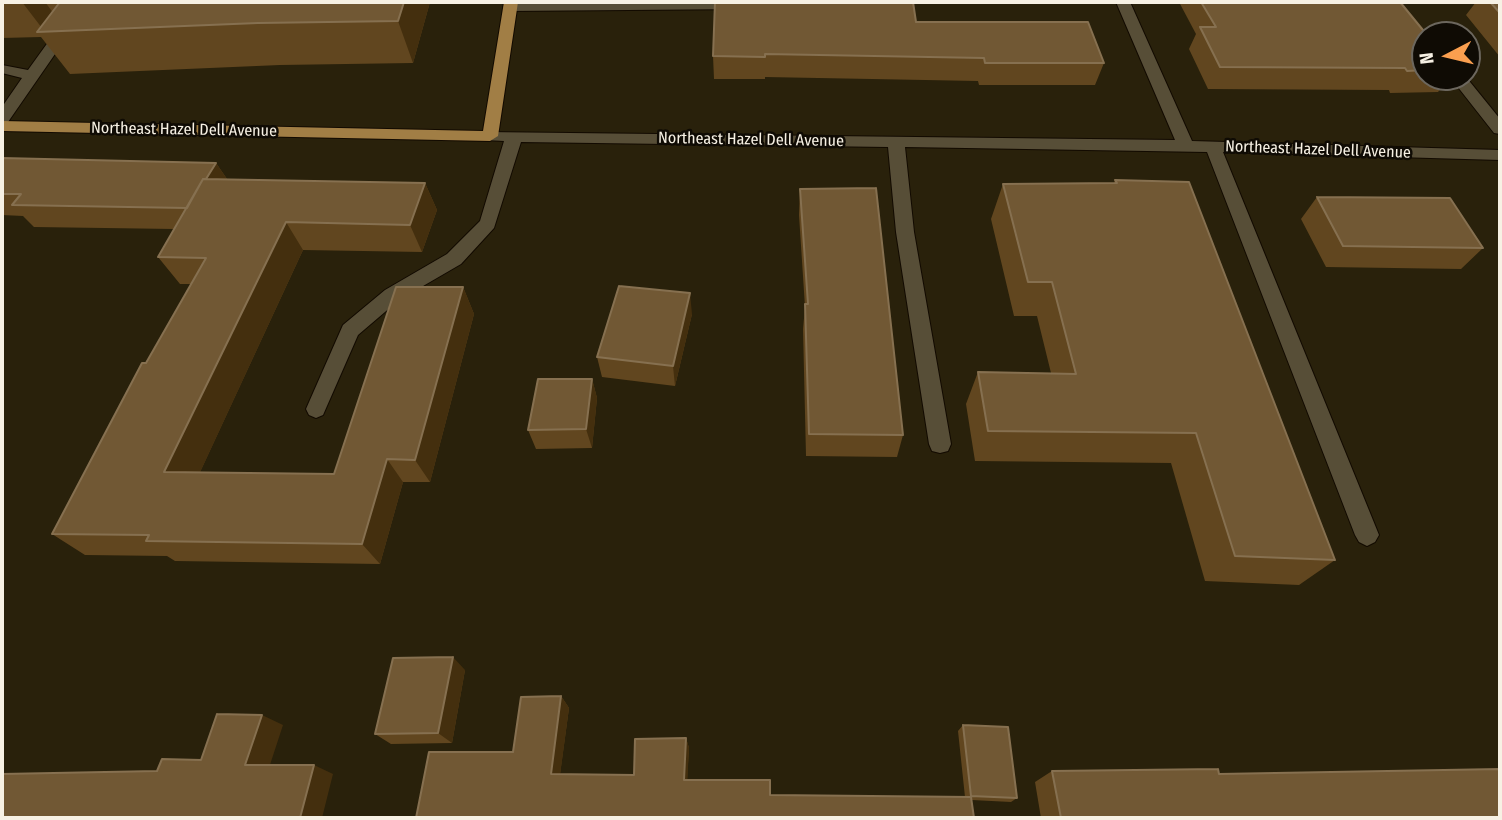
<!DOCTYPE html>
<style>
body{margin:0}
#map{position:relative;width:1502px;height:820px;overflow:hidden;background:#29210b;font-family:"Fira Sans Condensed",sans-serif}
canvas{display:block}
.frame{position:absolute;inset:0;border:4px solid #f7f1e4;pointer-events:none}
.north{position:absolute;left:1411px;top:21px;width:70px;height:70px;box-sizing:border-box;background:#0f0b04;border:2px solid #6c675e;border-radius:50%;rotate:263deg;font-size:19px;font-weight:700;line-height:28px;text-align:center;color:#f7f1e4}
.north::after{content:'';display:block;margin:auto;width:24px;height:32px;background:#fa9f4f;clip-path:polygon(50% 0,100% 100%,50% 72%,0 100%)}
</style>
<div id="map">
<canvas width="1502" height="820"></canvas>
<div class="frame"></div>
<div class="north">N</div>
</div>
<script>
const ctx = document.querySelector('canvas').getContext('2d');
ctx.lineJoin = 'round';
const toPath = rows => new Path2D(rows.map(r => 'M' + r).join(''));
function trace(path, color, width, dash) { ctx.strokeStyle = color; ctx.lineWidth = width; ctx.lineCap = dash ? 'butt' : 'round'; ctx.setLineDash(dash || []); ctx.stroke(path); }
function fillPath(path, color) { ctx.fillStyle = color; ctx.fill(path, 'evenodd'); }
function write(font, color, halo, rows, align = 'center') {
  ctx.font = font + ' "Fira Sans Condensed",sans-serif'; ctx.lineWidth = 5; ctx.setLineDash([]); ctx.textBaseline = 'middle'; ctx.strokeStyle = halo; ctx.fillStyle = color; for (const [text, x, y, turn = 0] of rows) {
    ctx.save(); ctx.translate(x, y); ctx.rotate((+turn || 0) * Math.PI / 180); ctx.textAlign = isNaN(turn) ? turn : align; if (halo) ctx.strokeText(text, 0, 0); ctx.fillText(text, 0, 0); ctx.restore();
  }
}
const minor = toPath([
 [77,2,91,2,8,122,2,123,2,107,22,78,2,73,2,65,28,70,77,2],
 [743,2,750,6,748,9,510,11,503,7,510,3,743,2],
 [1116,2,1130,2,1192,141,1500,150,1500,160,1223,152,1379,535,1375,542,1367,546,1359,542,1355,535,1207,152,905,147,914,232,951,444,948,451,940,453,932,451,929,444,896,232,888,147,521,142,494,228,461,264,399,300,358,335,323,415,316,418,309,415,306,409,343,325,385,290,447,254,480,221,504,141,484,140,482,136,484,132,1175,140,1116,2],
 [1450,77,1466,77,1500,119,1500,134,1494,133,1450,77]
]);
const major = toPath([
 [504,2,518,2,498,136,490,141,2,131,2,121,483,131,504,2]
]);
trace(minor, '#120a00', 2);
trace(major, '#120a00', 2);
fillPath(minor, '#574e37');
fillPath(major, '#a17e45');
fillPath(toPath([
 [2,2,430,2,413,63,280,65,70,74,41,37,2,38],
 [1179,2,1400,2,1425,35,1425,77,1450,77,1438,92,1390,93,1389,90,1208,89,1189,49,1196,34],
 [1476,2,1500,2,1500,57,1466,15],
 [916,22,1104,63,1095,85,979,85,978,81,765,77,765,79,714,79,713,56],
 [2,158,216,163,227,179,425,183,437,210,422,252,303,250,200,472,334,474,463,287,474,314,430,482,403,482,380,564,175,561,167,556,85,555,52,534,146,363,191,284,180,284,158,257,174,229,34,227,23,216,2,215],
 [1115,180,1335,560,1299,585,1205,581,1171,463,975,461,966,404,978,372,1051,373,1037,316,1014,316,991,219,1003,184,1114,183],
 [800,189,903,435,897,457,806,456,803,329,805,307,799,215],
 [1317,197,1483,248,1461,269,1326,267,1301,219],
 [692,314,675,386,602,377,597,357],
 [592,379,597,398,592,448,536,449,528,430],
 [465,670,452,743,391,744,375,734],
 [561,696,569,708,560,774,634,775,686,738,689,748,687,780,770,795,965,797,958,731,963,725,1017,798,1011,802,972,800,416,818,513,752],
 [1052,771,1219,774,1500,818,1041,818,1035,782]
]), '#61461f');
fillPath(toPath([
 [22,2,45,2,60,22,45,32],
 [404,2,430,2,413,63,398,21],
 [216,163,231,185,190,208],
 [425,183,437,210,422,252,410,225],
 [286,222,303,250,190,494,164,472],
 [463,287,474,314,430,482,415,460],
 [690,293,692,314,675,386,673,366],
 [592,379,597,398,592,448,586,429],
 [387,459,403,482,380,564,362,544],
 [453,657,465,670,452,743,438,733],
 [561,696,569,708,559,783,551,774],
 [262,715,283,725,267,774,245,765],
 [686,738,689,748,687,788,684,780],
 [314,765,333,774,322,818,300,818]
]), '#442f0e');
const building = toPath([
 [60,2,404,2,398,21,258,23,37,32,60,2],
 [715,2,913,2,916,22,1088,22,1104,63,985,63,984,58,765,54,765,57,713,56,715,2],
 [1201,2,1400,2,1427,35,1425,35,1425,70,1407,71,1405,68,1220,67,1200,27,1216,27,1201,2],
 [1490,2,1500,2,1500,13,1490,2],
 [2,158,216,163,206,179,203,179,187,208,12,205,21,194,2,194,2,158],
 [203,179,425,183,410,225,286,222,164,472,334,474,396,287,463,287,415,460,387,459,362,544,146,541,149,535,52,534,142,363,146,363,206,258,158,257,203,179],
 [1115,180,1189,182,1335,560,1235,556,1196,433,988,431,978,372,1076,374,1052,282,1028,282,1003,184,1117,183,1115,180],
 [876,188,903,435,809,434,805,304,808,304,800,189,876,188],
 [1317,197,1450,198,1483,248,1343,246,1317,197],
 [619,286,690,293,673,366,597,357,619,286],
 [538,379,592,379,586,429,528,430,538,379],
 [453,657,438,733,375,734,393,658,453,657],
 [561,696,551,774,634,775,635,739,686,738,684,780,770,780,770,795,971,797,974,818,416,818,429,752,513,752,521,697,561,696],
 [217,714,262,715,245,765,314,765,300,818,2,818,2,774,157,771,162,759,201,760,217,714],
 [963,725,1008,727,1017,798,971,796,963,725],
 [1218,769,1219,774,1500,769,1500,818,1061,818,1052,771,1218,769]
]);
fillPath(building, '#715834');
trace(building, '#867050', 2);
write('16px', '#f7f1e4', '#0f0b04', [
 ["Northeast Hazel Dell Avenue",184,130,1],
 ["Northeast Hazel Dell Avenue",751,140,1],
 ["Northeast Hazel Dell Avenue",1318,150,2]
]);
</script>
